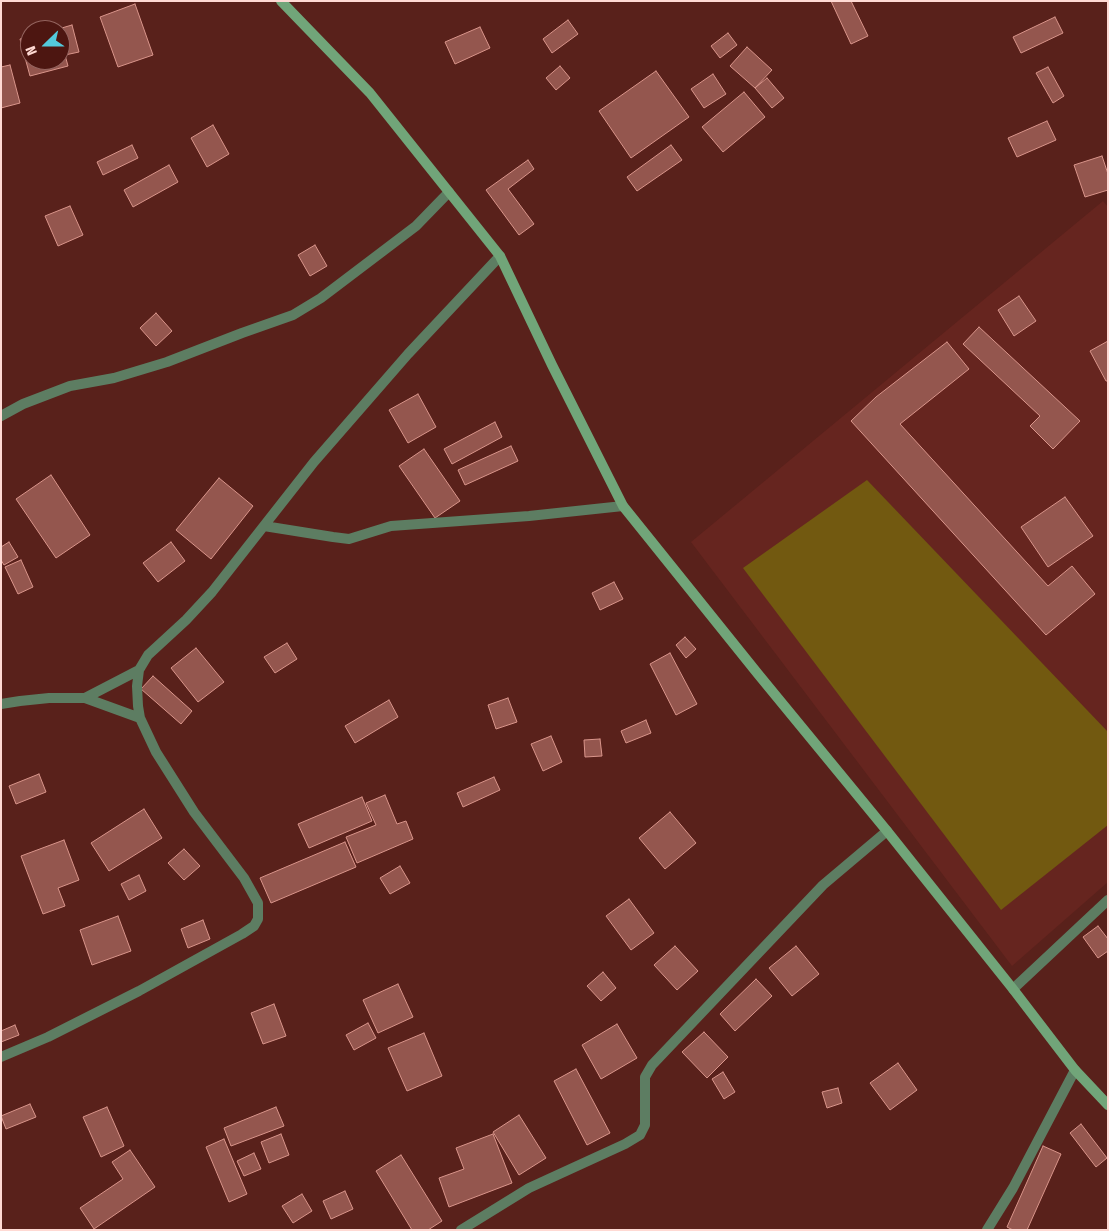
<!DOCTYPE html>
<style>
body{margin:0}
#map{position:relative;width:1109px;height:1231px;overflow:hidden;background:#59211b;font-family:"Fira Sans Condensed",sans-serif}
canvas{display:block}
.frame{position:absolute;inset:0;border:2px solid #ffdad4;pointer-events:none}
.north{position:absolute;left:20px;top:20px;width:50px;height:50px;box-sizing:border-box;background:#4d1611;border:1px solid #94645f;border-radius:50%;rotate:248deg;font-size:14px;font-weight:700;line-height:20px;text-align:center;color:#ffdad4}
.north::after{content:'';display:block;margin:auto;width:18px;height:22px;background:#53cadc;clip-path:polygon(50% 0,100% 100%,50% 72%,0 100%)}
</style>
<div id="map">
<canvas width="1109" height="1231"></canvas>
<div class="frame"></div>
<div class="north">N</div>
</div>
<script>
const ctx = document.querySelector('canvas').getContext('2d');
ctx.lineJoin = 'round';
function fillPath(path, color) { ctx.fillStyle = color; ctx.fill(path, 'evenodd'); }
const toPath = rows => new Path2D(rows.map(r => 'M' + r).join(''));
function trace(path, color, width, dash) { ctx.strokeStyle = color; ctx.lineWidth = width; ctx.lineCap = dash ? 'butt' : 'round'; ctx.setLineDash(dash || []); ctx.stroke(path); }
fillPath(toPath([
 [1103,201,1108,207,1108,882,1012,966,691,542]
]), '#66251f');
fillPath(toPath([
 [867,480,1108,732,1108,825,1001,910,743,568]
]), '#725910');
const building = toPath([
 [831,1,851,1,868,36,851,44,831,1],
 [135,4,153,55,118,67,100,17,135,4],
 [1055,17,1063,33,1021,53,1013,37,1055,17],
 [568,20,578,34,552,53,543,39,568,20],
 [72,25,79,52,65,55,68,66,30,76,20,39,30,37,30,60,60,60,60,30,55,30,72,25],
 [480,27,490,48,455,64,445,42,480,27],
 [728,33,737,45,720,58,711,46,728,33],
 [747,47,772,70,755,88,730,66,747,47],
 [10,65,20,103,1,108,1,67,10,65],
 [560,66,570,78,556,90,546,78,560,66],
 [1048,67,1064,96,1053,103,1036,73,1048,67],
 [656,71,689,117,631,158,599,111,656,71],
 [713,74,726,94,704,108,691,89,713,74],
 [767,78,784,98,772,108,755,88,767,78],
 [744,92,765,117,723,152,702,127,744,92],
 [1047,121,1056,140,1017,157,1008,138,1047,121],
 [213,125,229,154,207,167,191,138,213,125],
 [132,145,138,158,103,175,97,162,132,145],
 [671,145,682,160,637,191,627,177,671,145],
 [1102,156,1108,174,1108,190,1085,197,1074,165,1102,156],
 [528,160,534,169,508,189,534,224,519,235,486,190,528,160],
 [169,165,178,182,133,207,124,190,169,165],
 [70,206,83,235,58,246,45,216,70,206],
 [315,245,327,266,310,276,298,255,315,245],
 [1019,296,1036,321,1014,336,998,310,1019,296],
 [156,313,172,331,156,346,140,328,156,313],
 [979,327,1080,421,1053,449,1030,426,1040,416,963,344,979,327],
 [1108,341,1108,381,1106,381,1090,351,1108,341],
 [947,342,969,369,900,424,1048,586,1072,566,1095,594,1046,635,851,421,876,397,947,342],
 [418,394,436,427,408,443,389,410,418,394],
 [495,422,502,437,452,464,444,449,495,422],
 [511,446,518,461,465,485,458,470,511,446],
 [424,449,460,501,435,518,399,466,424,449],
 [51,475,90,535,56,558,16,499,51,475],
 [219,478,253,506,211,559,176,530,219,478],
 [1065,497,1093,536,1048,567,1021,527,1065,497],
 [9,542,18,557,4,565,1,560,1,547,9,542],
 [171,542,185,561,158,582,143,563,171,542],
 [21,560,33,587,18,594,5,567,21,560],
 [614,582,623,599,600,610,592,593,614,582],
 [685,637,696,649,686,658,676,645,685,637],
 [287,643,297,659,275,673,264,657,287,643],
 [196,648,224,682,198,702,171,668,196,648],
 [670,653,697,704,676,715,650,664,670,653],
 [153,676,192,711,181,724,141,689,153,676],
 [508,698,517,722,496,729,488,705,508,698],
 [389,700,398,717,355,743,345,726,389,700],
 [646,720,651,733,626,743,621,731,646,720],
 [551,736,562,762,543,771,531,744,551,736],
 [600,739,602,756,585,757,584,740,600,739],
 [39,774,46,792,16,804,9,786,39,774],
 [494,777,500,790,463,807,457,793,494,777],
 [385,795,397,824,406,821,413,839,357,863,346,837,376,825,366,803,385,795],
 [362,797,372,821,309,848,298,824,362,797],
 [144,809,162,838,109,871,91,843,144,809],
 [670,812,696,843,665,869,639,838,670,812],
 [64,840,79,880,58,888,65,906,43,914,21,856,64,840],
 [345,842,356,867,271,903,260,878,345,842],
 [184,849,200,866,184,880,168,863,184,849],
 [400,866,410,883,390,894,380,878,400,866],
 [139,875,146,891,129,900,121,884,139,875],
 [629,899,654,933,631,950,606,916,629,899],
 [118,916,131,951,92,965,80,930,118,916],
 [203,920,210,939,188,948,181,929,203,920],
 [1098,926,1108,939,1108,951,1098,958,1083,937,1098,926],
 [675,946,698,971,677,990,654,965,675,946],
 [796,946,819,974,792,996,769,968,796,946],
 [603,972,616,988,601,1001,587,986,603,972],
 [756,979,772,996,735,1031,720,1014,756,979],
 [398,984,413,1017,378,1033,363,1000,398,984],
 [274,1004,286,1036,263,1044,251,1013,274,1004],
 [368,1023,376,1038,354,1050,346,1035,368,1023],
 [617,1024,637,1058,601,1079,582,1045,617,1024],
 [15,1025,19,1035,1,1042,1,1031,15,1025],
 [704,1032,728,1057,707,1078,682,1052,704,1032],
 [424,1033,442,1076,407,1091,388,1048,424,1033],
 [898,1063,917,1090,890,1110,870,1083,898,1063],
 [576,1069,610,1133,587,1145,554,1081,576,1069],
 [723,1072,735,1092,724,1099,712,1079,723,1072],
 [838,1088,842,1103,827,1108,822,1092,838,1088],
 [30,1104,36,1117,6,1129,1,1116,30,1104],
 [107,1107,124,1146,101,1157,83,1117,107,1107],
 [276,1107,284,1126,231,1146,224,1128,276,1107],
 [519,1115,546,1158,519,1175,493,1132,519,1115],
 [1081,1124,1107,1158,1096,1167,1070,1133,1081,1124],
 [281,1134,289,1155,269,1163,261,1142,281,1134],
 [493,1134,512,1183,449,1207,439,1178,464,1169,456,1148,493,1134],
 [224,1139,247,1194,229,1202,206,1147,224,1139],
 [1043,1146,1061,1154,1027,1230,1013,1230,1007,1227,1043,1146],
 [130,1150,155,1187,94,1229,80,1208,123,1179,112,1162,130,1150],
 [254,1153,261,1169,244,1176,237,1161,254,1153],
 [401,1155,442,1221,428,1230,412,1230,376,1171,401,1155],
 [345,1191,353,1209,331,1219,323,1201,345,1191],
 [302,1194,312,1211,293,1223,282,1206,302,1194]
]);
fillPath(building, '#94564e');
trace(building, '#d9958b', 1);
trace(toPath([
 [1,416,23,404,70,386,114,378,167,362,242,333,293,315,321,298,416,226,449,192],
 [264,526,333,537,349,539,391,526,529,516,623,506],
 [85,698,139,670],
 [1,704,20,701,49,698,85,698,140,718],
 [1013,989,1108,900],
 [1,1057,48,1037,139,991,242,934,254,926,258,919,258,903,244,878,194,812,156,752,140,718,138,706,137,686,139,670,148,655,186,620,212,592,314,462,408,354,500,256],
 [461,1230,529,1188,625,1144,640,1135,645,1125,645,1077,652,1065,823,885,887,831],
 [987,1230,1013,1188,1075,1070]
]), '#5d7d62', 10);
trace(toPath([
 [281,1,370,93,500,256,552,365,623,506,758,674,887,831,1013,989,1075,1070,1108,1105]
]), '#71a579', 10);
</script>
